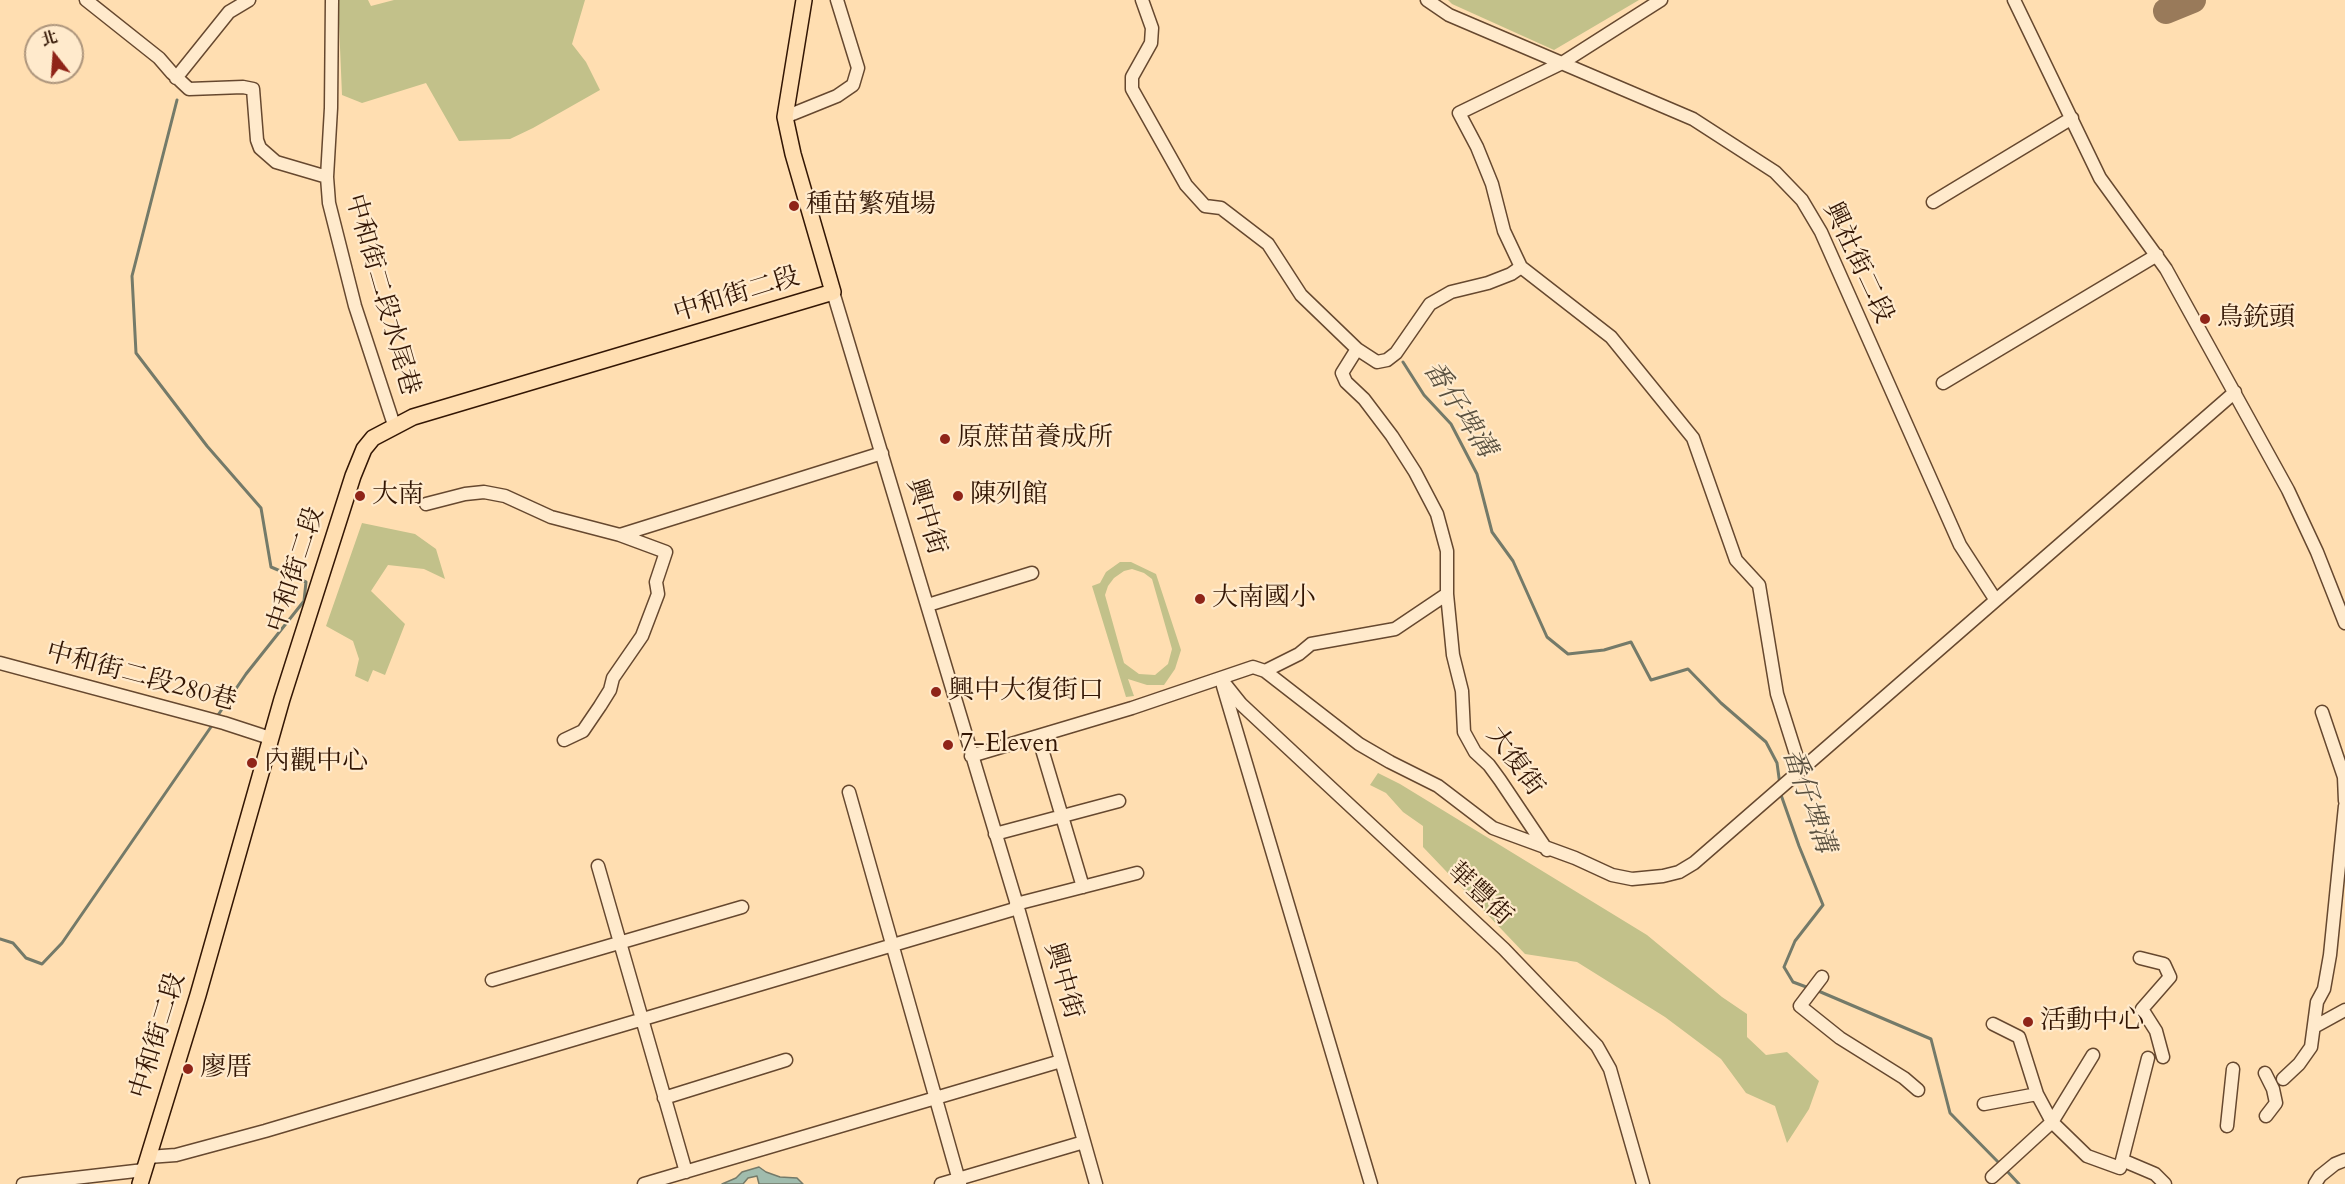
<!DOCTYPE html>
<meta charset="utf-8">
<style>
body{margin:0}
#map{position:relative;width:2345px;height:1184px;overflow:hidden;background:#ffdeb1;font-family:Cardo,"Noto Serif TC",serif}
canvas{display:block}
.north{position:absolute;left:24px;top:24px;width:60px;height:60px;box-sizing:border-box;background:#ffeacc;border:2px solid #ad957c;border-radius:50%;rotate:343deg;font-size:16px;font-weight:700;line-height:24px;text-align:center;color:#331604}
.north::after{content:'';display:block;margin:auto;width:21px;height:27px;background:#8f2418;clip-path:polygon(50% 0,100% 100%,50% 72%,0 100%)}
</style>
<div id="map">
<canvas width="2345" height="1184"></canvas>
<div class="north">北</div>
</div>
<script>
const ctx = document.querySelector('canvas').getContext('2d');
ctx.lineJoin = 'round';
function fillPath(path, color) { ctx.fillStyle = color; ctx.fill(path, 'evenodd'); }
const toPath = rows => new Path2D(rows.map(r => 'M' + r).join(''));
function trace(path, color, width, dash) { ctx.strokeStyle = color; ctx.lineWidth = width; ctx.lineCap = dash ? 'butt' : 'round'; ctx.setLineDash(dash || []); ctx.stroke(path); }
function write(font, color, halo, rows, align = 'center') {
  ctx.font = font + ' Cardo,"Noto Serif TC",serif'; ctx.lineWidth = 4.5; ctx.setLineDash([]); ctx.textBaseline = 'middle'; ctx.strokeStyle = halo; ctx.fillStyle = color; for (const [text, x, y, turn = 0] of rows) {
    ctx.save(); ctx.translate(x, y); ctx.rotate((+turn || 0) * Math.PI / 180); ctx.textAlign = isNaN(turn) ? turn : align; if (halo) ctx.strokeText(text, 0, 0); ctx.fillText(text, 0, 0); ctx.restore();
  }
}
fillPath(toPath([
 [338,0,368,0,371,6,394,0,585,0,572,44,586,62,600,90,533,128,510,139,459,141,426,83,362,103,342,95],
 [1448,0,1639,0,1554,50,1452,4],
 [362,523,415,534,436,549,445,579,424,569,388,565,371,591,405,624,385,675,373,670,368,682,355,676,359,659,353,641,326,626],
 [1120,562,1131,562,1156,574,1181,650,1175,669,1164,685,1147,685,1128,679,1134,696,1126,697,1092,586,1100,583,1106,572],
 [1132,569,1144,573,1152,579,1172,649,1168,664,1155,675,1139,674,1124,663,1105,595,1108,586,1114,578,1124,571],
 [1378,773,1400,784,1647,935,1722,997,1747,1014,1747,1037,1766,1055,1787,1052,1819,1081,1809,1109,1787,1143,1775,1106,1746,1093,1721,1059,1665,1017,1577,962,1525,954,1423,847,1423,826,1403,812,1386,793,1370,785]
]), '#c2c18a');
const water = toPath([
 [759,1167,766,1172,780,1177,797,1178,803,1184,759,1184,757,1176,748,1178,743,1184,722,1184,736,1178,742,1172,759,1167]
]);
fillPath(water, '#a0bcad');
trace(water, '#747a69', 1.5);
trace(toPath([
 [177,100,132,276,136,353,207,446,261,508,271,567,306,582,304,601,246,674,216,718],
 [1403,362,1424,395,1451,424,1477,474,1492,532,1513,561,1547,637,1568,654,1604,650,1631,642,1651,680,1688,669,1721,703,1766,742,1777,763,1780,785],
 [1780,792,1799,846,1823,905,1795,941,1784,967,1793,982,1809,988],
 [0,939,13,943,26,958,42,964,62,943,213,724],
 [1816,990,1931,1039,1950,1113,2001,1165],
 [2006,1170,2019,1184]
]), '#747a69', 3);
trace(toPath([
 [2166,11,2193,0]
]), '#997a5a', 26);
const minor = toPath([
 [86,0,159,58,172,73,189,89,243,87,253,89,257,140,260,148,276,162,327,177],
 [332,0,331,108,327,177,329,203,355,306,394,425],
 [1142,0,1152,28,1151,43,1132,77,1132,89,1186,185,1205,206,1221,208,1268,244,1301,295,1357,349,1377,362,1387,360,1396,353,1430,304,1451,292,1488,283,1511,274,1521,267],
 [1427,0,1449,15,1693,119,1775,172,1802,200,1821,232,1960,545,1995,599],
 [1661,0,1562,63,1459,113,1477,147,1492,184,1504,231,1521,267,1611,337,1693,438,1736,560,1759,585,1777,694,1801,770],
 [2014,0,2100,178,2166,269,2288,490,2317,552,2345,623],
 [176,78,229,12,249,0],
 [785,117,837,96,853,85,858,68,837,0],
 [1933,202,2072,118],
 [833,292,1018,908,1096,1184],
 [1357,349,1342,373,1346,382,1364,399,1392,436,1415,472,1437,514,1447,551,1447,594,1453,655,1462,691,1464,732,1475,752,1489,765,1500,780,1547,850],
 [1943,383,2157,255],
 [426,504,465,494,484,492,505,496,551,517,620,535,882,453],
 [928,605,1032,573],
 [0,663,224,723,270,738],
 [1265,671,1299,654,1311,644,1395,629,1447,594],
 [1221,679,1241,704,1504,949,1597,1046,1610,1069,1643,1184],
 [1223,686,1371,1184],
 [2322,712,2344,777,2345,801],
 [1038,736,1083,887],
 [564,740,583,731,600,706,610,690,613,678,642,636,658,594,656,582,666,552,620,535],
 [971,756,1132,708,1253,667,1265,671,1359,744,1390,762,1438,786,1493,828,1575,858,1612,875,1632,879,1663,876,1679,872,1694,863,2235,392],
 [849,792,960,1184],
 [995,834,1119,801],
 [598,866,686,1172],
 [1016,904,1137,873],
 [2140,958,2164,964,2170,977,2142,1009,2156,1031,2163,1057],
 [1822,977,1800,1006,1840,1038,1904,1078,1918,1090],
 [492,980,742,907],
 [1993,1024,2019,1037,2037,1094,2052,1122,2087,1156,2120,1168,2148,1058],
 [2314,1027,2345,1010],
 [2265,1073,2273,1089,2276,1103,2266,1116],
 [2283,1079,2299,1064,2311,1047,2317,1002,2324,989,2330,955,2345,806],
 [664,1098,786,1060],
 [1984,1104,2037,1094],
 [2227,1126,2233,1069],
 [148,1157,176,1155,265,1131,1018,908],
 [2122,1160,2155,1174,2165,1184],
 [1992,1177,2052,1122,2093,1055],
 [23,1184,144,1170],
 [644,1184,1061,1061],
 [941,1184,1084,1142],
 [2315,1184,2320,1176,2335,1164,2345,1160]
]);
const major = toPath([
 [140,1184,198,995,282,699,353,476,364,449,373,438,413,417,833,292,793,154,785,117,804,0]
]);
trace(minor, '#66482f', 15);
trace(major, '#331604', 18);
trace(minor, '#ffeacc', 12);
trace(major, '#ffdeb1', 15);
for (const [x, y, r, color] of [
 [794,206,6,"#8f2418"],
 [2205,319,6,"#8f2418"],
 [945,439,6,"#8f2418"],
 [360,496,6,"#8f2418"],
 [958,496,6,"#8f2418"],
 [1200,599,6,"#8f2418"],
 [936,692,6,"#8f2418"],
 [948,745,6,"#8f2418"],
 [252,763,6,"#8f2418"],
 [2028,1022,6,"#8f2418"],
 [188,1069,6,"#8f2418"]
]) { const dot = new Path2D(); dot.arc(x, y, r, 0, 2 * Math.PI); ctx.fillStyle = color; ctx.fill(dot); trace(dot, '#ffeacc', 2); }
write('26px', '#331604', '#ffeacc', [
 ["種苗繁殖場",806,206],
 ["鳥銃頭",2217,319],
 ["原蔗苗養成所",957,439],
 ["大南",372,496],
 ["陳列館",970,496],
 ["大南國小",1212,599],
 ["興中大復街口",948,692],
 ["7-Eleven",960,745],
 ["內觀中心",264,763],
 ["活動中心",2040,1022],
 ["廖厝",200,1069]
], 'left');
write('26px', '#331604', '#ffeacc', [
 ["興社街二段",1857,263,65],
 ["中和街二段水尾巷",381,295,74],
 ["中和街二段",737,296,-17],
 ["興中街",925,517,73],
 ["中和街二段",297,570,-72],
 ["中和街二段280巷",141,678,15],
 ["大復街",1514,762,54],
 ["華豐街",1479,895,43],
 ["興中街",1062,981,74],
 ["中和街二段",159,1036,-73]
]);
write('italic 27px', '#59503f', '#ffeacc', [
 ["番仔埤溝",1458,410,57],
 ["番仔埤溝",1807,801,71]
]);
</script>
